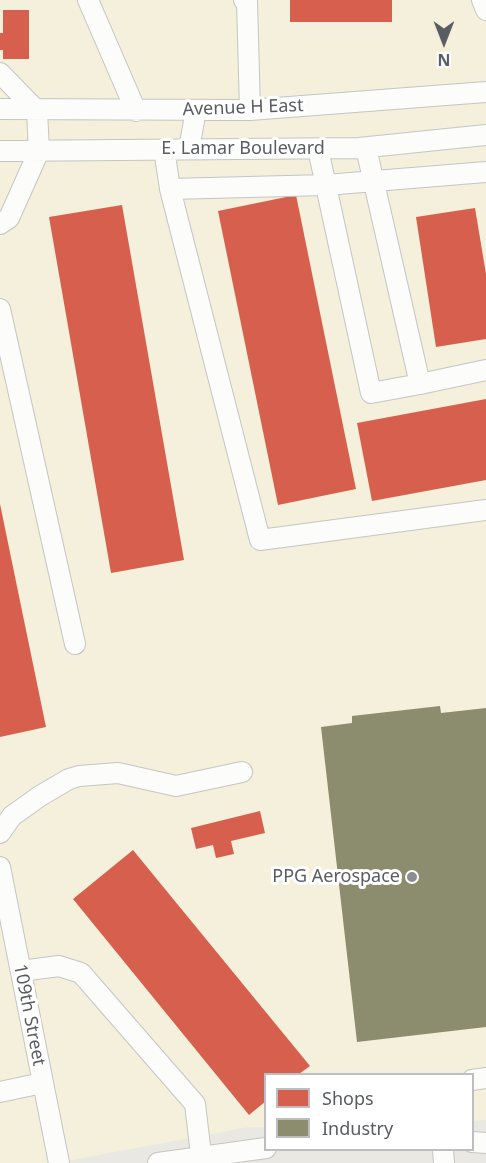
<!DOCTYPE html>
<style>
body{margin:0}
#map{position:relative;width:486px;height:1163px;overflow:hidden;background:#e9e8e3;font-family:"Noto Sans",sans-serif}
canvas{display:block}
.legend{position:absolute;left:264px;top:1073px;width:210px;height:78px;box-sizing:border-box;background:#fff;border:2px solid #bdbec0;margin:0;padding:8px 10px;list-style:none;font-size:18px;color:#595c61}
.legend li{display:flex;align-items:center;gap:12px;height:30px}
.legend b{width:30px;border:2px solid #bdbec0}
.north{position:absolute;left:414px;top:12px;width:60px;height:60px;-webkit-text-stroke:4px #fff;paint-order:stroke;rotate:180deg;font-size:16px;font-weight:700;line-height:24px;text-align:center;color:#595c61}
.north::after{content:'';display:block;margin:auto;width:21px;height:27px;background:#595c61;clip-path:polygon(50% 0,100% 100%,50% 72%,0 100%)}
</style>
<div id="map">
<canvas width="486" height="1163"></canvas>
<ul class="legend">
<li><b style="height:16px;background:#d6604d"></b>Shops</li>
<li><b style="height:16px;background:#8c8c6e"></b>Industry</li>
</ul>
<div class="north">N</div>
</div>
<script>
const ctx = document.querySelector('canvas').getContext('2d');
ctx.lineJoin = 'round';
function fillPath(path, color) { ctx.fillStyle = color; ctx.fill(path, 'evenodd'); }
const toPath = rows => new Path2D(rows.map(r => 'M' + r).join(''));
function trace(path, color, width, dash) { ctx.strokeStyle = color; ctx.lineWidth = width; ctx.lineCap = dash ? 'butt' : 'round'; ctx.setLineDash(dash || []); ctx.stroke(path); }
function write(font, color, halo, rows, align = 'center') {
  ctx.font = font + ' "Noto Sans",sans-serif'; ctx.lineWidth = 6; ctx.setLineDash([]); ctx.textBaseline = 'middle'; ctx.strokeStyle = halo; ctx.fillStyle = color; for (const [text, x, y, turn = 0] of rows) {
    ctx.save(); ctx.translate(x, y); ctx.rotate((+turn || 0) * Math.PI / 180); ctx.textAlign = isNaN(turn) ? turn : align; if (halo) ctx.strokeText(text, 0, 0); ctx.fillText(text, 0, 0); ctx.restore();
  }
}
fillPath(toPath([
 [0,0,486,0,486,1120,473,1121,472,1074,266,1074,265,1127,249,1127,56,1163,0,1163]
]), '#f4f0db');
fillPath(toPath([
 [290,0,392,0,392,22,290,22],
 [3,10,29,10,29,59,3,59,3,50,0,50,0,33,3,33],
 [296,195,356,489,278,505,218,211],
 [122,205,184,560,111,573,49,217],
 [475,208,486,274,486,339,436,347,416,217],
 [486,399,486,480,372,501,357,423],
 [0,504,46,727,0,737],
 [260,811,265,833,231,841,234,854,216,858,213,845,196,849,191,828],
 [133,850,310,1066,299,1074,266,1074,266,1101,249,1115,73,899]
]), '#d6604d');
fillPath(toPath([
 [440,706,441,713,486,708,486,1027,357,1042,321,727,352,723,352,716]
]), '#8c8c6e');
const minor = toPath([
 [88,0,136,111],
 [244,0,247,2,250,110],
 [482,0,486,10],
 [0,73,37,111,39,151,9,218,0,224],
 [0,109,250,110,486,92],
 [366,148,420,384,486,370],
 [164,149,170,189],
 [189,149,196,110],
 [318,149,371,393,420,384],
 [0,151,359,148,486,135],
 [486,172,326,185,170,189,260,540,486,510],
 [0,309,75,644],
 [0,833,12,816,40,796,69,779,79,776,118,773,176,786,242,772],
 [0,867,59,1163],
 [21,971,59,966,81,973,195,1104,202,1163],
 [472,1080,486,1078],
 [0,1092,42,1083],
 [472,1142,486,1143],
 [443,1150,444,1163],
 [158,1163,266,1148]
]);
trace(minor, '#c5c5c4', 22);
trace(minor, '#fcfcfb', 20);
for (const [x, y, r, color] of [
 [412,877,6,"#8b8d8e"]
]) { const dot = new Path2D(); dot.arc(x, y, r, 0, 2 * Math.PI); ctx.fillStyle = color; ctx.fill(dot); trace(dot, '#fff', 2); }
write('18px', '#595c61', '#fff', [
 ["Avenue H East",243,108,-2],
 ["E. Lamar Boulevard",243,149],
 ["109th Street",29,1015,79]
]);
write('18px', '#595c61', '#fff', [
 ["PPG Aerospace",400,877]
], 'right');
</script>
